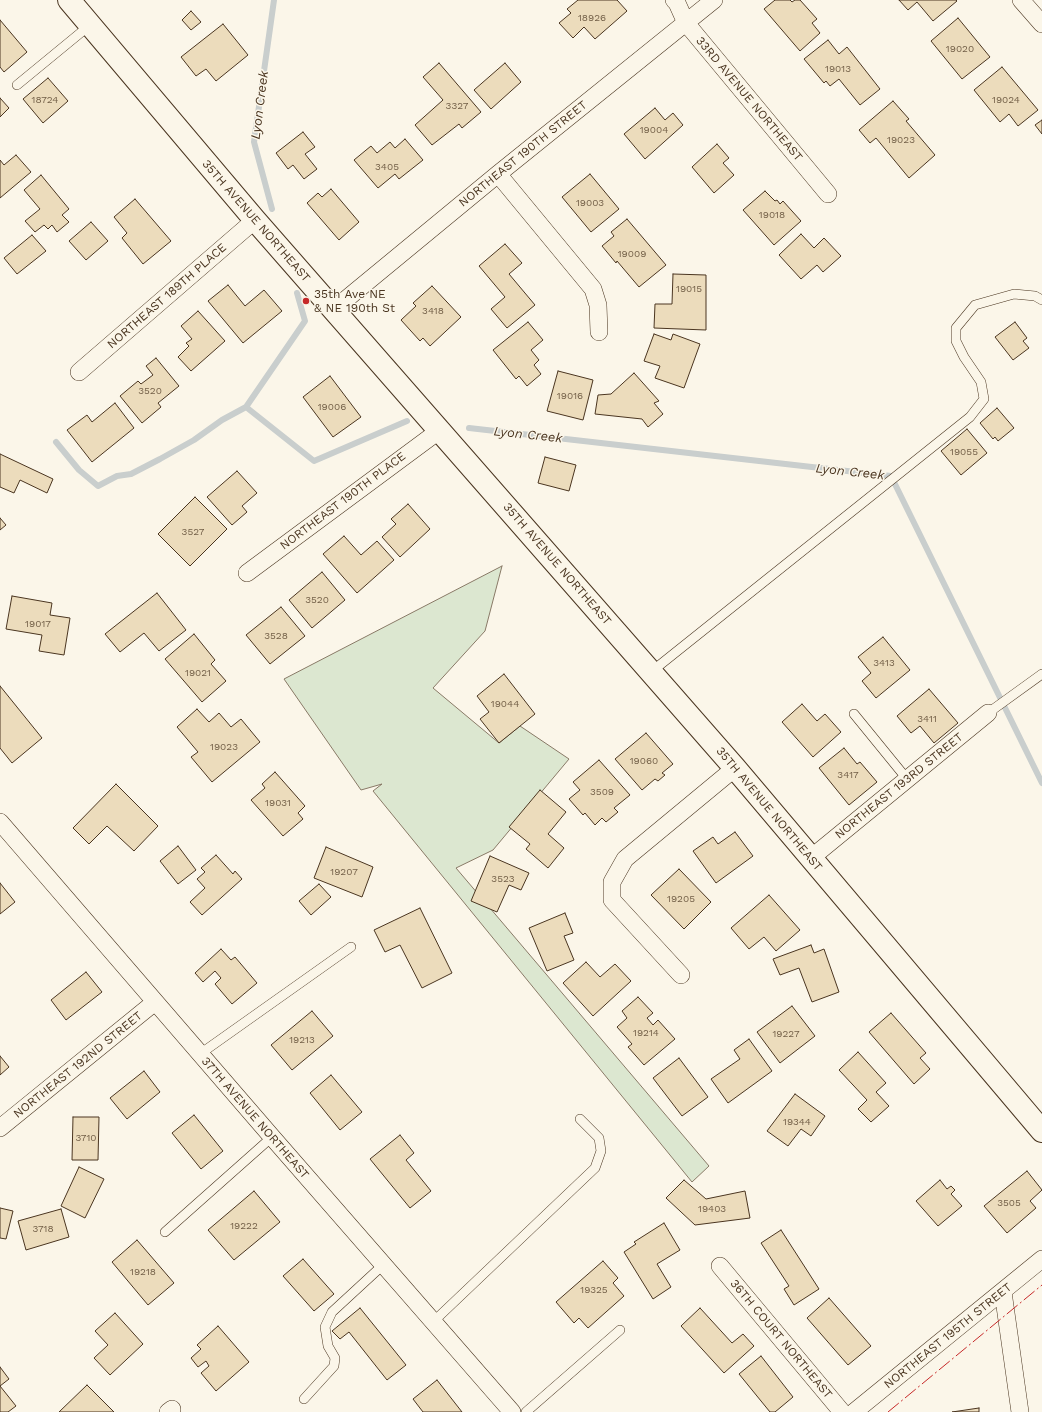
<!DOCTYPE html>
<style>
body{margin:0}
canvas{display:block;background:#fbf6e9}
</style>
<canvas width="1042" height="1412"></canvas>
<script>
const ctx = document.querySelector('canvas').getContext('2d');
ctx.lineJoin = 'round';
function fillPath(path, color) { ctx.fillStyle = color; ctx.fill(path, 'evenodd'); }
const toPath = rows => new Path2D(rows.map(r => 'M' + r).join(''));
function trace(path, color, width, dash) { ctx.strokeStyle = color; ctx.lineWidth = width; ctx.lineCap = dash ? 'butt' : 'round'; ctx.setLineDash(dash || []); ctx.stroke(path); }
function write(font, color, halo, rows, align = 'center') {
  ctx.font = font + ' "Work Sans",sans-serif'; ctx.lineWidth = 3; ctx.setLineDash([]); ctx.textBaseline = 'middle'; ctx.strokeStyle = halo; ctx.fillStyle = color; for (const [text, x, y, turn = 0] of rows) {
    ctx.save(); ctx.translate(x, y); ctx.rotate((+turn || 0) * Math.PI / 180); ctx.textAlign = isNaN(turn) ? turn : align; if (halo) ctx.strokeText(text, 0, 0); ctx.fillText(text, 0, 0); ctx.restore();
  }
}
const green = toPath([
 [502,566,485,631,433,688,499,743,520,726,569,759,493,850,456,868,709,1166,692,1182,373,791,382,784,361,790,284,679,502,566]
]);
fillPath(green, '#dce7d0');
trace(green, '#887966', 1);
trace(toPath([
 [272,209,254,142,274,0],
 [297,293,305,321,246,407,314,461,407,421],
 [469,428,891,476,1042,783],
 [56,442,79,470,98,486,117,476,131,474,160,459,194,440,222,420,246,407]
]), '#c9cecd', 6);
const building = toPath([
 [578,0,617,0,627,11,595,39,584,27,573,38,559,23,571,13,567,9,578,0],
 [775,0,790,0,792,2,795,0,800,0,817,19,812,23,820,33,800,51,764,9,775,0],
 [899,0,956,0,957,1,933,21,917,2,908,10,899,0],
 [191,11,201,22,191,30,182,20,191,11],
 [958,18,990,57,962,79,931,41,958,18],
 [0,20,27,52,4,72,0,67,0,20],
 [223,24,248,55,216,81,206,69,196,76,181,57,223,24],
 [828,40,839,54,847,47,880,89,860,105,839,79,830,86,826,81,824,83,804,59,828,40],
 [439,63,481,112,462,128,459,124,432,145,415,125,443,100,423,77,439,63],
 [505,63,521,82,491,109,474,90,505,63],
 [1002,67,1038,110,1018,126,1009,114,1000,122,974,90,1002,67],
 [48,78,68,101,43,123,23,99,48,78],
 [0,98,9,108,0,117,0,98],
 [893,101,909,119,906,121,935,155,909,178,876,138,870,143,859,130,893,101],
 [655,108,665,120,673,113,683,125,645,159,624,134,655,108],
 [1042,120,1042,134,1035,125,1042,120],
 [303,132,315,147,305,154,317,169,304,179,293,165,288,169,276,153,303,132],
 [405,139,423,160,399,179,395,174,378,188,354,160,371,146,377,153,390,142,395,148,405,139],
 [717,144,729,158,723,163,734,175,714,193,692,167,717,144],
 [16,155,31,172,0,198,0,160,4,165,16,155],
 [590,174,619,209,591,232,562,197,590,174],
 [41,175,69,209,62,215,69,222,57,232,52,225,48,229,44,225,35,232,25,221,40,209,24,190,41,175],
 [331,189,359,222,339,240,307,203,318,193,322,197,331,189],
 [765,191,775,201,777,200,780,204,783,201,801,221,774,245,743,210,765,191],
 [135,199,171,241,143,264,122,238,127,233,114,217,135,199],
 [627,219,666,265,639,287,617,261,616,263,602,246,614,236,611,232,627,219],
 [91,222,108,241,86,260,69,241,91,222],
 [801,234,814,248,824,238,841,256,823,272,817,265,801,279,779,255,801,234],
 [32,235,46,251,17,274,4,258,32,235],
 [505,244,522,263,509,274,535,305,507,328,491,309,505,297,479,266,505,244],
 [673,274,706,275,706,330,654,328,655,304,672,304,673,274],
 [228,285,245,306,264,290,282,311,243,343,208,301,228,285],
 [432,286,461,317,430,346,423,338,420,341,401,320,416,306,413,303,432,286],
 [198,311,225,341,191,371,178,357,189,346,186,343,192,339,181,326,198,311],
 [528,322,543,340,531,350,539,360,534,365,541,374,527,386,519,376,516,379,493,350,528,322],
 [1015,322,1027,338,1023,341,1029,348,1013,360,995,337,1015,322],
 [654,334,671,340,673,334,700,344,684,388,655,378,660,366,644,361,654,334],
 [156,358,179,386,158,403,161,407,142,423,120,396,138,381,141,384,153,375,146,366,156,358],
 [558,371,593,380,583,420,547,411,558,371],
 [634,373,659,401,654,403,663,414,648,427,642,419,595,414,598,395,611,394,634,373],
 [330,376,361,417,333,437,303,397,330,376],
 [115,403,134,428,92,462,67,430,87,415,92,422,115,403],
 [997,408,1014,428,998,441,995,437,993,439,980,423,997,408],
 [967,429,987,453,961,475,941,451,967,429],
 [0,454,53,479,47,493,20,480,14,493,0,487,0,454],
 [545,457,576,465,569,491,538,483,545,457],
 [237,471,257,493,242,506,247,512,232,525,207,497,237,471],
 [195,497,227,529,190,566,158,534,195,497],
 [408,504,430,529,400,557,382,537,396,524,391,519,408,504],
 [0,518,6,525,0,530,0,518],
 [344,536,361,555,377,541,394,560,357,593,323,554,344,536],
 [322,572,345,600,312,628,289,600,322,572],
 [157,593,186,630,159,651,144,633,120,652,105,634,157,593],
 [12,596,52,603,50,615,70,618,64,655,39,651,42,635,6,629,12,596],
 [281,607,305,636,270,664,246,635,281,607],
 [194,634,215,660,211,664,226,681,202,702,165,659,194,634],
 [883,637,910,670,876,698,862,681,871,673,858,657,883,637],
 [504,674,535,714,499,743,480,719,489,712,477,696,504,674],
 [0,686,42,738,12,763,0,748,0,686],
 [929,689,958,723,934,743,920,726,911,733,897,716,929,689],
 [802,704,817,721,825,714,841,732,813,757,782,722,802,704],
 [197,709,209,722,219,713,231,727,241,719,260,742,212,782,191,757,198,752,177,727,197,709],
 [646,733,673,764,662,773,665,775,658,781,655,779,642,790,615,759,646,733],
 [844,748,857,764,860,762,877,782,849,805,819,768,844,748],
 [599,760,630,795,614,808,618,812,606,822,602,818,595,825,585,813,583,815,569,799,580,790,573,782,599,760],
 [275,772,305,806,298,813,303,819,283,836,251,800,265,788,262,784,275,772],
 [116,784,158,826,134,851,107,826,89,844,73,828,116,784],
 [540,790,566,812,548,834,564,848,548,868,526,849,530,844,509,827,540,790],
 [735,832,753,856,716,883,693,851,713,837,718,844,735,832],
 [178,846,196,870,178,884,160,861,178,846],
 [326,847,373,867,362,897,314,878,326,847],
 [216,855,233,874,235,871,242,879,202,915,190,902,205,888,197,879,205,872,201,868,216,855],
 [490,856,529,873,521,890,509,885,497,912,471,901,490,856],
 [679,869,711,902,684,929,651,895,679,869],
 [0,883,15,902,0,914,0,883],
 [319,884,331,897,311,915,299,901,319,884],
 [769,895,800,930,776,951,764,937,749,949,731,928,769,895],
 [420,908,452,973,422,988,400,945,385,952,374,930,420,908],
 [565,913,573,933,564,936,574,960,547,971,529,928,565,913],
 [811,945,814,953,824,949,839,992,812,1002,799,968,780,975,773,959,811,945],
 [221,949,231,960,235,957,257,983,232,1004,215,984,221,978,215,971,203,982,195,973,221,949],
 [586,962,600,977,615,964,631,981,593,1016,563,983,586,962],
 [86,972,102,992,66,1020,51,1000,86,972],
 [638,997,653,1013,647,1018,653,1025,658,1020,675,1039,644,1065,628,1047,632,1044,617,1027,627,1018,622,1011,638,997],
 [792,1006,815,1036,780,1063,757,1032,792,1006],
 [312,1011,333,1036,292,1070,271,1045,312,1011],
 [891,1013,926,1053,920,1058,930,1069,914,1084,869,1032,891,1013],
 [749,1039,772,1071,728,1103,711,1079,740,1059,734,1050,749,1039],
 [858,1052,886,1083,876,1092,889,1106,871,1122,858,1109,867,1100,839,1070,858,1052],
 [0,1056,9,1067,0,1075,0,1056],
 [679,1058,708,1097,682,1116,653,1078,679,1058],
 [144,1071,160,1092,127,1119,110,1098,144,1071],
 [331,1075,362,1112,340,1130,310,1093,331,1075],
 [795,1094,825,1116,811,1136,801,1129,788,1146,767,1131,795,1094],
 [194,1115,223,1151,201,1169,172,1133,194,1115],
 [73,1117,99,1117,98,1160,72,1160,73,1117],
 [400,1135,414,1153,406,1160,431,1191,410,1208,370,1159,400,1135],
 [79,1167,104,1179,85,1218,61,1206,79,1167],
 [1027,1171,1042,1190,1030,1201,1036,1208,1007,1233,984,1206,1027,1171],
 [684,1180,706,1199,745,1191,750,1218,695,1225,666,1198,684,1180],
 [940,1180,947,1189,951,1186,955,1190,951,1194,962,1206,938,1226,916,1201,940,1180],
 [254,1191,280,1222,234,1260,208,1230,254,1191],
 [0,1208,13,1211,6,1239,0,1238,0,1208],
 [61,1209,69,1237,26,1250,18,1221,61,1209],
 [664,1223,680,1250,657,1264,671,1287,653,1299,624,1252,636,1244,634,1242,664,1223],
 [781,1230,819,1289,794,1305,784,1289,789,1286,761,1243,781,1230],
 [137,1240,174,1283,148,1305,112,1262,137,1240],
 [303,1259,334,1294,314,1311,283,1276,303,1259],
 [603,1261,618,1278,613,1283,624,1296,588,1328,579,1318,574,1323,556,1302,603,1261],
 [829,1298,871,1346,848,1365,807,1318,829,1298],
 [360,1308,406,1365,387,1380,349,1332,340,1339,332,1331,360,1308],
 [700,1308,732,1343,743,1334,754,1346,724,1373,681,1326,700,1308],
 [115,1313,143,1344,110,1375,94,1358,108,1345,95,1331,115,1313],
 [218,1326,249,1362,216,1391,201,1373,209,1366,206,1361,198,1367,191,1358,201,1349,197,1345,218,1326],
 [761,1356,793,1397,775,1412,770,1412,739,1374,761,1356],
 [0,1367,9,1379,0,1386,16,1406,8,1412,0,1412,0,1367],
 [437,1380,462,1412,423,1412,413,1399,437,1380],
 [87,1385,114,1412,59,1412,87,1385],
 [979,1408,979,1412,952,1412,979,1408]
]);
fillPath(building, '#ecdcbc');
trace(building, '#4a3520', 1);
const service = toPath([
 [17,85,90,25],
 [651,672,970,417,984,399,981,382,964,357,956,341,956,328,975,305,1014,294,1035,296,1042,300],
 [988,713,1042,674],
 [854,714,907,779],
 [200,1054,351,947],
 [165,1232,272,1137],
 [433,1322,595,1168,601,1151,599,1138,580,1119],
 [304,1399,334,1366,335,1358,328,1346,325,1327,332,1312,383,1265],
 [526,1412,620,1330]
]);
const minor = toPath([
 [674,0,677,3,686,23,828,194],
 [1021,0,1042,24],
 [498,174,593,289,598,305,599,332],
 [333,310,498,174,714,0],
 [79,372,255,220],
 [247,573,440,430],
 [0,822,272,1137,512,1412],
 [811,858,988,713],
 [681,975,612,900,612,882,625,859,735,768],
 [0,1128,155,1002],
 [720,1266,842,1412],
 [1003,1292,1020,1412],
 [168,1412,172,1409],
 [854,1412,1042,1259]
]);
const tertiary = toPath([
 [69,0,255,220,735,768,1042,1131]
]);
trace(service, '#4a3520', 10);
trace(minor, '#4a3520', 18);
trace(tertiary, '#4a3520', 24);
trace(service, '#fbf6e9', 9);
trace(minor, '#fbf6e9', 17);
trace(tertiary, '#fbf6e9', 22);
trace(toPath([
 [888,1412,1042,1285]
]), '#c62828', 1, [14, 3, 2, 3]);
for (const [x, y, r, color] of [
 [306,301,4,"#c62828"]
]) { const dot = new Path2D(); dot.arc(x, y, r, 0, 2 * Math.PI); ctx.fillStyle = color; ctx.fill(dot); trace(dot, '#fbf6e9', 1.5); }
write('10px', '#725f47', null, [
 ["18926",592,18],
 ["19020",960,49],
 ["19013",838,69],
 ["18724",45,100],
 ["19024",1006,100],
 ["3327",457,106],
 ["19004",654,130],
 ["19023",901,140],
 ["3405",387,167],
 ["19003",590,203],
 ["19018",772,215],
 ["19009",632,254],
 ["19015",689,289],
 ["3418",433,311],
 ["3520",150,391],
 ["19016",570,396],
 ["19006",332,407],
 ["19055",964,452],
 ["3527",193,532],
 ["3520",317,600],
 ["19017",38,624],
 ["3528",276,636],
 ["3413",884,663],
 ["19021",198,673],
 ["19044",505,704],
 ["3411",927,719],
 ["19023",224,747],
 ["19060",644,761],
 ["3417",848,775],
 ["3509",602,792],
 ["19031",278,803],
 ["19207",344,872],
 ["3523",503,879],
 ["19205",681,899],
 ["19214",646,1033],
 ["19227",786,1034],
 ["19213",302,1040],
 ["19344",797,1122],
 ["3710",86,1138],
 ["3505",1009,1203],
 ["19403",712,1209],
 ["19222",244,1226],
 ["3718",43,1229],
 ["19218",143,1272],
 ["19325",594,1290]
]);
write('12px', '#4a3520', '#fbf6e9', [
 ["33RD AVENUE NORTHEAST",749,99,50],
 ["NORTHEAST 190TH STREET",523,154,-39],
 ["35TH AVENUE NORTHEAST",256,221,49],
 ["NORTHEAST 189TH PLACE",167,296,-41],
 ["NORTHEAST 190TH PLACE",343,501,-37],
 ["35TH AVENUE NORTHEAST",557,564,49],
 ["NORTHEAST 193RD STREET",899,786,-39],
 ["35TH AVENUE NORTHEAST",769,809,50],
 ["NORTHEAST 192ND STREET",78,1065,-39],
 ["37TH AVENUE NORTHEAST",255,1118,49],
 ["NORTHEAST 195TH STREET",948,1336,-39],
 ["36TH COURT NORTHEAST",781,1339,50]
]);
write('12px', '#4a3520', '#fbf6e9', [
 ["35th Ave NE",314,294],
 ["& NE 190th St",314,308]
], 'left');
write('italic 13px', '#4a3520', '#fbf6e9', [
 ["Lyon Creek",260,105,-83],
 ["Lyon Creek",528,435,6],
 ["Lyon Creek",850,472,6]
]);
</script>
